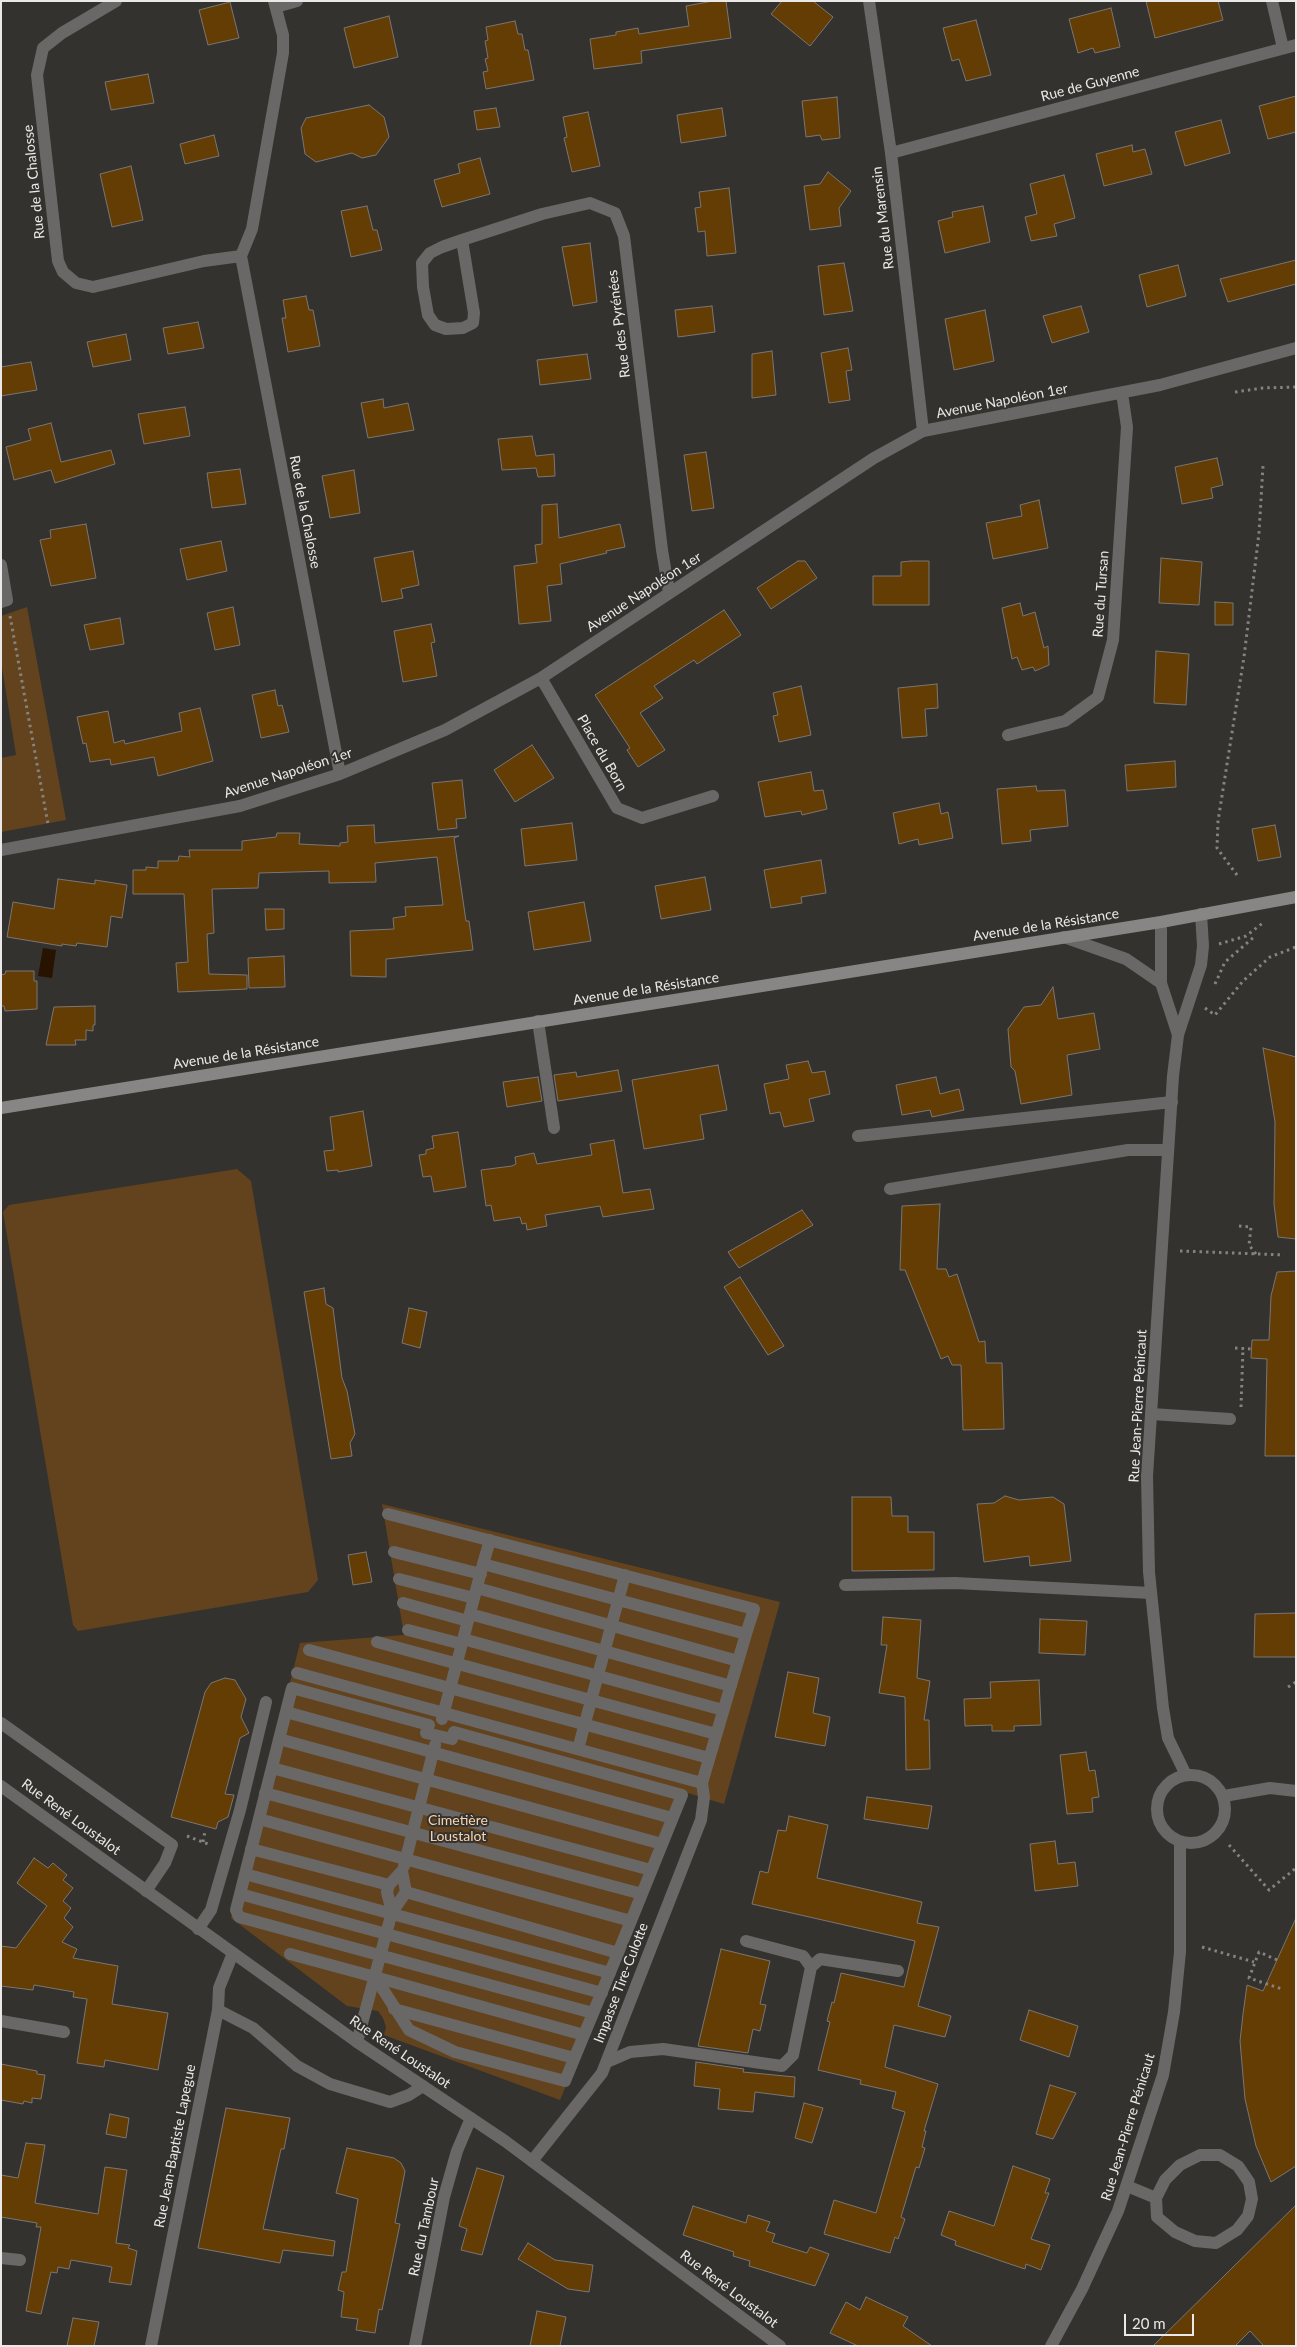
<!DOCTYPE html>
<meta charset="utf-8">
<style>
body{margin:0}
#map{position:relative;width:1297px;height:2347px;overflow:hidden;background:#34322f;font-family:Lato,sans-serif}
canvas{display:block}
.frame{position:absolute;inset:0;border:2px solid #eae9e7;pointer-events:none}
.scale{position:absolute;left:1124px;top:2314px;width:70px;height:22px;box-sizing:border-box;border:2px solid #eae9e7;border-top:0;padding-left:6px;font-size:15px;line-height:18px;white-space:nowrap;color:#eae9e7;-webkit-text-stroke:4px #34322f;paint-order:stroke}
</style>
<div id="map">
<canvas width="1297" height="2347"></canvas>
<div class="frame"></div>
<div class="scale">20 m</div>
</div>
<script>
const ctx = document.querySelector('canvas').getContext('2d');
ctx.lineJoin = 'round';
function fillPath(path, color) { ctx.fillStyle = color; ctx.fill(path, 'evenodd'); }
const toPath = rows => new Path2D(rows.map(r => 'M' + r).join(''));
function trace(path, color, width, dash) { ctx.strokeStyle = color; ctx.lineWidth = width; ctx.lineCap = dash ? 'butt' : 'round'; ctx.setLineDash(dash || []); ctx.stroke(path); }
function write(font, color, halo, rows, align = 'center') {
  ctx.font = font + ' Lato,sans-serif'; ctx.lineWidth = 4; ctx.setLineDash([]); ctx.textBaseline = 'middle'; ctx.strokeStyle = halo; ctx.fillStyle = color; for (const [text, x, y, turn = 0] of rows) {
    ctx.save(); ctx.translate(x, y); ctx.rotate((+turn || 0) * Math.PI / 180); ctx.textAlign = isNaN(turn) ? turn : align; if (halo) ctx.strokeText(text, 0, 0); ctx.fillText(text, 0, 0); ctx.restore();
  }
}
fillPath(toPath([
 [27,607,66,820,1,832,1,758,16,755,1,661,1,616],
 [237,1169,251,1181,318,1580,308,1592,78,1631,73,1625,3,1212,9,1205],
 [382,1504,780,1602,724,1804,688,1793,560,2100,384,2035,386,2027,383,2018,378,2011,347,2006,231,1918,300,1643,404,1635]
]), '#62431d');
fillPath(toPath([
 [43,948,56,950,52,978,38,976]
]), '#271300');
const building = toPath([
 [713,1,726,1,731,38,641,51,642,63,594,69,590,39,616,35,616,32,638,28,639,34,689,26,686,6,713,1],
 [782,1,813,1,833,17,810,46,771,14,782,1],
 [1146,1,1218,1,1223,20,1155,38,1146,1],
 [230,2,239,38,208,45,199,10,230,2],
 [1111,8,1120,47,1095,53,1093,48,1078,53,1069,19,1111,8],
 [389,16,398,57,354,68,344,28,389,16],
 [976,20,991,75,966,81,959,59,952,61,943,28,976,20],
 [515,21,518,34,522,34,525,50,528,50,534,80,486,89,483,72,488,71,485,59,488,58,485,41,488,40,486,27,515,21],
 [148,74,154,103,111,110,105,82,148,74],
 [1296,96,1296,132,1268,139,1259,106,1296,96],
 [837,97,840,138,822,140,820,135,806,137,802,101,837,97],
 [369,105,384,117,389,137,376,155,362,158,352,153,316,162,305,154,301,128,306,118,369,105],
 [496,108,500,127,477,130,474,111,496,108],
 [722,108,726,136,681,143,677,115,722,108],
 [588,112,600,166,572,172,564,138,567,137,563,117,588,112],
 [1221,120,1230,153,1185,166,1175,132,1221,120],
 [214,135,219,156,185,164,180,144,214,135],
 [1132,145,1133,152,1145,149,1152,174,1104,186,1096,154,1132,145],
 [480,158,490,194,442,207,434,180,460,173,458,164,480,158],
 [131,166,143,220,112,227,100,174,131,166],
 [828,172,851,191,839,208,841,226,810,230,804,186,820,184,828,172],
 [1064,175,1075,218,1054,224,1057,236,1031,241,1025,217,1037,214,1030,184,1064,175],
 [729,188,736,253,707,256,705,231,698,232,695,208,701,207,699,192,729,188],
 [367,206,373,230,377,230,382,250,351,257,341,211,367,206],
 [983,206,990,242,945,253,938,221,953,217,952,212,983,206],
 [590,243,597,302,573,306,562,247,590,243],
 [1296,260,1296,284,1228,302,1220,279,1296,260],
 [844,263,853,311,824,315,818,266,844,263],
 [1178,265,1186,296,1147,307,1139,275,1178,265],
 [306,296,309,310,313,310,320,346,288,352,282,318,286,318,283,300,306,296],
 [712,306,715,332,678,337,675,310,712,306],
 [1081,306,1089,332,1052,343,1043,316,1081,306],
 [985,310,994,361,954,370,945,319,985,310],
 [198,322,204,348,168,354,163,328,198,322],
 [126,334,131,360,93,367,87,342,126,334],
 [848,348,852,370,846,371,850,400,829,403,821,353,848,348],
 [772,351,776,395,752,398,752,354,772,351],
 [587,354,591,379,540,385,537,360,587,354],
 [31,362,37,390,1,396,1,367,31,362],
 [383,399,384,408,408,403,414,430,368,438,361,403,383,399],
 [185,407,190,436,144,444,138,414,185,407],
 [51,423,61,462,111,450,115,464,55,483,51,470,14,480,6,447,31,440,28,429,51,423],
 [532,436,536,456,554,454,555,476,538,477,536,468,502,470,498,439,532,436],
 [706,452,714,508,692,511,684,455,706,452],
 [1217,458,1223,485,1211,488,1213,498,1182,504,1175,467,1217,458],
 [240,469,246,504,212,508,207,473,240,469],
 [354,470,360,513,330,518,322,476,354,470],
 [1039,500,1048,548,993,559,986,523,1022,516,1020,505,1039,500],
 [557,504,559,538,620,524,625,547,606,551,607,553,560,564,562,584,547,586,551,621,519,624,514,566,537,563,535,545,542,544,542,505,557,504],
 [86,524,96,578,51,586,40,540,51,538,50,530,86,524],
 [221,541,227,571,187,580,180,549,221,541],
 [413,551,419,585,401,589,403,598,382,602,374,558,413,551],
 [1161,558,1202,562,1199,605,1159,603,1161,558],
 [798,561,805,561,817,578,771,609,757,588,798,561],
 [911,561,929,561,929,605,873,605,873,576,901,576,901,562,911,561],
 [1215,602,1233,603,1233,625,1215,625,1215,602],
 [1020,603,1023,616,1035,612,1044,648,1048,646,1049,665,1035,671,1033,667,1022,670,1017,657,1012,659,1002,608,1020,603],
 [233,607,240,645,215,650,207,613,233,607],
 [724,610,741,635,697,664,694,660,654,686,663,698,640,713,665,750,638,767,627,750,630,748,595,695,724,610],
 [120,618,124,644,90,650,84,625,120,618],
 [431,624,435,642,431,643,437,676,403,682,394,631,431,624],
 [1156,651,1189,654,1186,705,1154,703,1156,651],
 [937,684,938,708,925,709,927,736,902,738,898,688,937,684],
 [801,686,811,735,779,742,773,716,778,715,773,693,801,686],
 [275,690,278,706,282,705,289,732,261,738,252,695,275,690],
 [200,708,213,761,158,776,154,757,111,765,110,759,90,762,86,743,83,744,77,717,108,711,114,743,124,740,125,744,182,731,179,713,200,708],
 [532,745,554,778,515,802,494,770,532,745],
 [1175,761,1176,787,1127,791,1125,765,1175,761],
 [811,772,814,791,823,790,827,809,802,815,801,811,765,817,758,782,811,772],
 [462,780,466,818,456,819,457,828,438,830,432,783,462,780],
 [1036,786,1037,791,1065,790,1068,826,1030,830,1031,841,1002,844,997,789,1036,786],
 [939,803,941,814,948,812,953,838,919,845,918,839,899,844,893,813,939,803],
 [572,823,577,860,525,866,521,829,572,823],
 [374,825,375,843,459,836,454,838,459,873,466,921,469,921,473,950,386,959,386,977,351,976,350,931,394,929,393,918,406,916,405,907,443,905,437,857,375,863,376,882,329,883,329,871,259,873,258,888,212,889,214,933,207,934,209,974,247,975,247,989,178,992,176,963,188,962,184,894,133,894,133,870,146,870,146,867,158,868,158,861,178,861,179,856,190,857,189,850,242,850,242,841,276,837,277,833,300,833,299,844,340,846,340,843,348,842,347,826,374,825],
 [1275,825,1281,857,1258,861,1252,829,1275,825],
 [821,860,826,893,801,897,802,903,771,908,764,870,821,860],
 [705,877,711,910,661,919,655,886,705,877],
 [58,879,95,884,95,880,127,885,122,918,111,916,107,947,77,943,76,946,62,944,62,946,7,937,13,902,54,909,58,879],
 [584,902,591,941,534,950,528,912,584,902],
 [265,909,284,909,284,929,266,930,265,909],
 [284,956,285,987,249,988,248,958,284,956],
 [6,971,34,971,34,981,37,981,37,1009,5,1011,4,1006,1,1006,1,975,5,974,6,971],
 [1053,987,1058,1019,1094,1013,1100,1049,1067,1055,1072,1095,1021,1104,1015,1071,1011,1067,1008,1029,1024,1007,1041,1005,1053,987],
 [95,1006,95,1025,93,1025,93,1031,86,1030,86,1040,75,1040,76,1045,46,1045,54,1007,95,1006],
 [1263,1048,1296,1057,1296,1239,1278,1237,1274,1204,1275,1122,1263,1048],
 [808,1061,812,1073,825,1071,830,1094,809,1099,814,1121,784,1127,780,1112,770,1114,764,1084,789,1079,786,1065,808,1061],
 [718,1065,727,1110,700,1115,704,1139,644,1149,632,1080,718,1065],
 [618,1070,622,1091,558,1101,554,1075,576,1072,577,1077,618,1070],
 [538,1077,542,1101,507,1107,503,1082,538,1077],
 [936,1077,940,1094,959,1089,964,1110,932,1117,930,1110,902,1115,896,1085,936,1077],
 [363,1111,372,1166,338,1172,338,1170,327,1171,324,1151,334,1150,330,1117,363,1111],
 [458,1132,466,1187,434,1192,431,1176,423,1177,419,1155,426,1154,426,1150,434,1148,432,1136,458,1132],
 [614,1140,623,1193,650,1189,654,1209,603,1217,600,1206,557,1213,545,1215,547,1226,527,1230,526,1223,522,1224,520,1217,494,1221,491,1205,486,1206,481,1170,512,1166,516,1164,515,1157,534,1153,537,1164,592,1155,590,1144,614,1140],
 [940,1204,937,1269,946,1269,949,1277,957,1274,979,1342,985,1341,986,1363,1002,1363,1004,1429,963,1430,961,1365,952,1365,948,1356,941,1359,905,1270,900,1270,902,1206,940,1204],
 [802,1210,813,1225,739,1268,728,1252,802,1210],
 [1296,1271,1296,1456,1265,1456,1267,1359,1251,1358,1252,1340,1269,1340,1271,1296,1277,1272,1296,1271],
 [740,1277,784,1346,768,1355,724,1287,740,1277],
 [324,1288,326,1304,333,1308,342,1378,347,1391,355,1434,350,1443,352,1456,331,1459,304,1292,324,1288],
 [409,1308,427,1312,420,1348,402,1343,409,1308],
 [1005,1496,1019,1500,1053,1497,1064,1504,1071,1561,1030,1566,1029,1556,984,1562,977,1504,994,1503,1005,1496],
 [852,1497,891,1497,892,1516,908,1516,908,1532,934,1532,934,1570,852,1571,852,1497],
 [366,1552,372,1582,353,1585,348,1555,366,1552],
 [1296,1613,1296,1657,1254,1657,1255,1614,1296,1613],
 [883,1617,921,1620,917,1678,930,1681,924,1720,929,1720,930,1769,906,1770,905,1697,879,1693,887,1645,881,1645,883,1617],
 [1040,1619,1087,1621,1085,1655,1039,1653,1040,1619],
 [788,1672,819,1678,813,1713,830,1717,825,1746,775,1737,788,1672],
 [225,1678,235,1680,246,1699,241,1717,249,1733,240,1738,225,1794,234,1795,228,1817,218,1822,216,1829,171,1817,205,1692,211,1683,225,1678],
 [1039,1680,1041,1725,1014,1726,1014,1731,992,1731,992,1725,965,1726,964,1699,991,1698,990,1682,1039,1680],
 [1086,1752,1089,1771,1095,1770,1099,1797,1092,1798,1093,1812,1067,1814,1060,1755,1086,1752],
 [867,1797,932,1806,928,1829,864,1819,867,1797],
 [789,1816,828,1825,817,1878,922,1902,917,1923,939,1927,918,2006,951,2016,945,2037,894,2025,885,2067,938,2084,924,2131,926,2131,922,2147,925,2148,919,2168,916,2167,901,2217,905,2219,898,2239,895,2237,890,2253,824,2234,834,2200,876,2213,905,2112,892,2108,896,2092,860,2084,861,2080,818,2070,830,2022,827,2021,832,2002,834,2003,841,1973,904,1987,915,1941,752,1904,760,1871,768,1873,778,1830,786,1831,789,1816],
 [1055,1841,1058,1864,1075,1862,1078,1886,1035,1891,1030,1844,1055,1841],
 [34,1858,48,1868,53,1863,67,1875,63,1880,73,1888,63,1901,71,1908,64,1918,73,1927,62,1942,77,1949,73,1958,118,1966,112,2004,168,2013,158,2070,105,2060,104,2067,77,2063,87,1999,73,1997,74,1992,34,1985,33,1990,1,1986,1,1946,16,1948,47,1906,17,1883,34,1858],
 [1296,1918,1296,2166,1271,2182,1256,2146,1245,2099,1240,2041,1243,2014,1247,1985,1263,1991,1296,1918],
 [721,1949,770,1961,760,2004,766,2005,760,2031,753,2029,748,2053,698,2046,721,1949],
 [1029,2010,1078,2026,1069,2057,1020,2040,1029,2010],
 [696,2062,744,2069,743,2072,795,2077,794,2097,755,2092,753,2112,718,2109,720,2089,694,2086,696,2062],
 [1,2064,37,2071,37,2074,45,2075,41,2099,32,2098,32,2103,24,2101,23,2104,1,2100,1,2064],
 [1050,2085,1076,2093,1053,2139,1036,2134,1050,2085],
 [804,2103,823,2108,812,2143,795,2138,804,2103],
 [226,2108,290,2118,284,2149,281,2149,263,2229,335,2241,333,2256,283,2250,280,2263,198,2248,226,2108],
 [110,2114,129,2118,126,2138,106,2134,110,2114],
 [26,2143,45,2145,35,2203,98,2214,105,2167,127,2170,116,2243,130,2245,128,2248,137,2251,131,2285,109,2282,112,2267,71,2260,69,2269,58,2267,57,2273,51,2272,41,2314,26,2311,41,2227,36,2227,37,2223,1,2217,1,2175,18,2178,26,2143],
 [347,2148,394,2158,401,2163,405,2171,395,2223,400,2224,382,2310,379,2309,375,2333,356,2330,358,2319,341,2317,344,2292,338,2290,342,2272,346,2272,358,2199,336,2193,347,2148],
 [1013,2166,1050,2179,1045,2193,1049,2193,1031,2239,1050,2245,1041,2270,1026,2264,1025,2269,1004,2262,955,2245,956,2241,941,2235,949,2211,994,2226,1013,2166],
 [477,2168,504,2176,482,2255,461,2250,467,2229,459,2226,477,2168],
 [1296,2205,1296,2346,1264,2346,1250,2331,1235,2346,1153,2346,1296,2205],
 [693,2206,746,2223,748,2215,770,2222,766,2231,775,2234,772,2242,807,2253,810,2247,829,2254,815,2286,749,2266,750,2261,733,2256,734,2252,683,2235,693,2206],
 [528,2243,555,2260,593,2265,589,2292,568,2289,518,2259,528,2243],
 [866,2297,908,2317,903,2326,932,2346,858,2346,830,2333,846,2302,860,2310,866,2297],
 [537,2311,566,2317,560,2346,530,2346,537,2311],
 [73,2318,99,2322,94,2346,67,2346,73,2318]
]);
fillPath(building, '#643d05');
trace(building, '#797673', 1);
trace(toPath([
 [1235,392,1263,388,1296,387],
 [10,616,48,824],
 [1237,875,1217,848,1218,821,1244,657,1259,533,1263,466],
 [1219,944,1246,936,1264,922],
 [1215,984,1225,962,1254,937],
 [1205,1008,1215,1015,1243,981,1270,957,1296,947],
 [1239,1226,1251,1227,1249,1245,1256,1254],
 [1180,1251,1284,1255],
 [1235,1348,1251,1349],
 [1241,1407,1243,1348],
 [1288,1687,1296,1682],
 [187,1836,208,1844,211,1843],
 [203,1842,205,1831],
 [1229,1845,1269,1890,1296,1868],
 [1202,1947,1254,1962],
 [1277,1960,1259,1952,1249,1978,1282,1989]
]), '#858381', 3, [2.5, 4]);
trace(toPath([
 [276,7,297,1],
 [538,1021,554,1128],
 [858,1136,1172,1102],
 [890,1189,1128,1150,1168,1150],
 [1151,1414,1230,1419],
 [388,1514,754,1609,746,1634],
 [394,1552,481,1574],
 [483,1564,490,1540],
 [399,1579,474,1598],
 [845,1585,955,1583,1151,1593],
 [477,1588,738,1661],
 [403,1603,468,1621],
 [470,1614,731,1686],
 [408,1630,462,1644],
 [463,1639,723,1710],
 [377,1642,716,1734],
 [309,1650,709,1758],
 [297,1673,702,1783],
 [286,1712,672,1818],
 [442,1719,483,1564,746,1634,702,1783,704,1797,701,1820,602,2073,532,2161],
 [1,1723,172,1845,165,1863,146,1891],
 [279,1739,662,1844],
 [578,1749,625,1575],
 [272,1768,651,1870],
 [265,1793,642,1894],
 [259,1819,631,1921],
 [251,1849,389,1885],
 [404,1866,435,1745],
 [245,1874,610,1973],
 [406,1892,618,1953],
 [240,1894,602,1993],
 [198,1929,211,1910,240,1810,266,1702],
 [746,1941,803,1956,811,1967],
 [290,1954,375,1977,584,2035,565,2081,455,2052,409,2030,375,1977],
 [394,2009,574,2058],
 [218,2010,253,2028,297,2066,330,2084,390,2102,409,2095,423,2086],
 [584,2035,618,1953,682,1795,454,1732,452,1739,426,1733,429,1725,292,1688,236,1910,239,1917,593,2013],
 [357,2042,392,1912,406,1892,402,1871,389,1885,387,1892,392,1912],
 [607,2062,630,2052,663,2049,782,2066,793,2055,811,1967,820,1959,898,1971],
 [1127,2186,1156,2198,1157,2217,1175,2232,1195,2241,1216,2243,1237,2230,1248,2216,1252,2199,1249,2182,1238,2166,1220,2155,1200,2155,1180,2165,1165,2180,1156,2198]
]), '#696867', 12);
trace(toPath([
 [116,1,62,33,43,48,37,75,58,261,63,272,76,283,93,287,204,261,241,256],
 [274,1,283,35,283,53,252,229,241,256,340,774],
 [869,1,891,153,923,431],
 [1272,1,1283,48],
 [891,153,1296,45],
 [462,240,474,313,473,323,463,328,446,329,435,325,428,315,423,287,422,263,430,253,442,247,462,240,542,214,590,203,615,213,624,236,662,550,669,592],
 [1,565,7,600,1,602],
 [541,678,617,808,642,818,713,796],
 [1008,735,1065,721,1098,697,1113,640,1127,427,1122,393],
 [1,850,240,806,340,774,445,730,541,678,874,458,923,431,1160,385,1296,348],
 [1224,1796,1270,1788,1296,1791],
 [1,2021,64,2032],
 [1,2258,20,2260],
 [151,2346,218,2010,219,1988,233,1953]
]), '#696867', 12);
trace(toPath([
 [1161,922,1161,983,1178,1035],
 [1064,937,1126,959,1161,983],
 '1157 1809a34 34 0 1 1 68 0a34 34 0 1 1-68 0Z',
 [1186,1775,1168,1738,1163,1708,1149,1572,1147,1476,1173,1076,1178,1035,1201,965,1203,946,1201,914],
 [1,1786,357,2042,505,2141,780,2346],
 [415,2346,444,2197,457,2151,471,2118],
 [1051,2346,1082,2289,1118,2211,1163,2075,1174,2012,1180,1952,1180,1842]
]), '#696867', 12);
trace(toPath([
 [1,1108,1161,922,1296,897]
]), '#888685', 12);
write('14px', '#eae9e7', '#34322f', [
 ["Rue de Guyenne",1090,84,-15],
 ["Rue de la Chalosse",34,182,-96],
 ["Rue du Marensin",883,218,-97],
 ["Rue des Pyrénées",619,324,-97],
 ["Avenue Napoléon 1er",1002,401,-11],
 ["Rue de la Chalosse",305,512,79],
 ["Avenue Napoléon 1er",644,592,-33],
 ["Rue du Tursan",1101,594,-86],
 ["Place du Born",602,753,60],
 ["Avenue Napoléon 1er",288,773,-18],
 ["Avenue de la Résistance",1046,925,-9],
 ["Avenue de la Résistance",646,989,-9],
 ["Avenue de la Résistance",246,1053,-9],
 ["Rue Jean-Pierre Pénicaut",1138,1406,-87],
 ["Rue René Loustalot",71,1817,36],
 ["Impasse Tire-Culotte",621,1983,-69],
 ["Rue René Loustalot",400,2052,34],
 ["Rue Jean-Pierre Pénicaut",1128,2127,-73],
 ["Rue Jean-Baptiste Lapegue",175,2146,-79],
 ["Rue du Tambour",424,2227,-78],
 ["Rue René Loustalot",729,2289,37]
]);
write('14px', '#f9d3aa', '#34322f', [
 ["Cimetière",458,1820],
 ["Loustalot",458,1836]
]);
</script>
